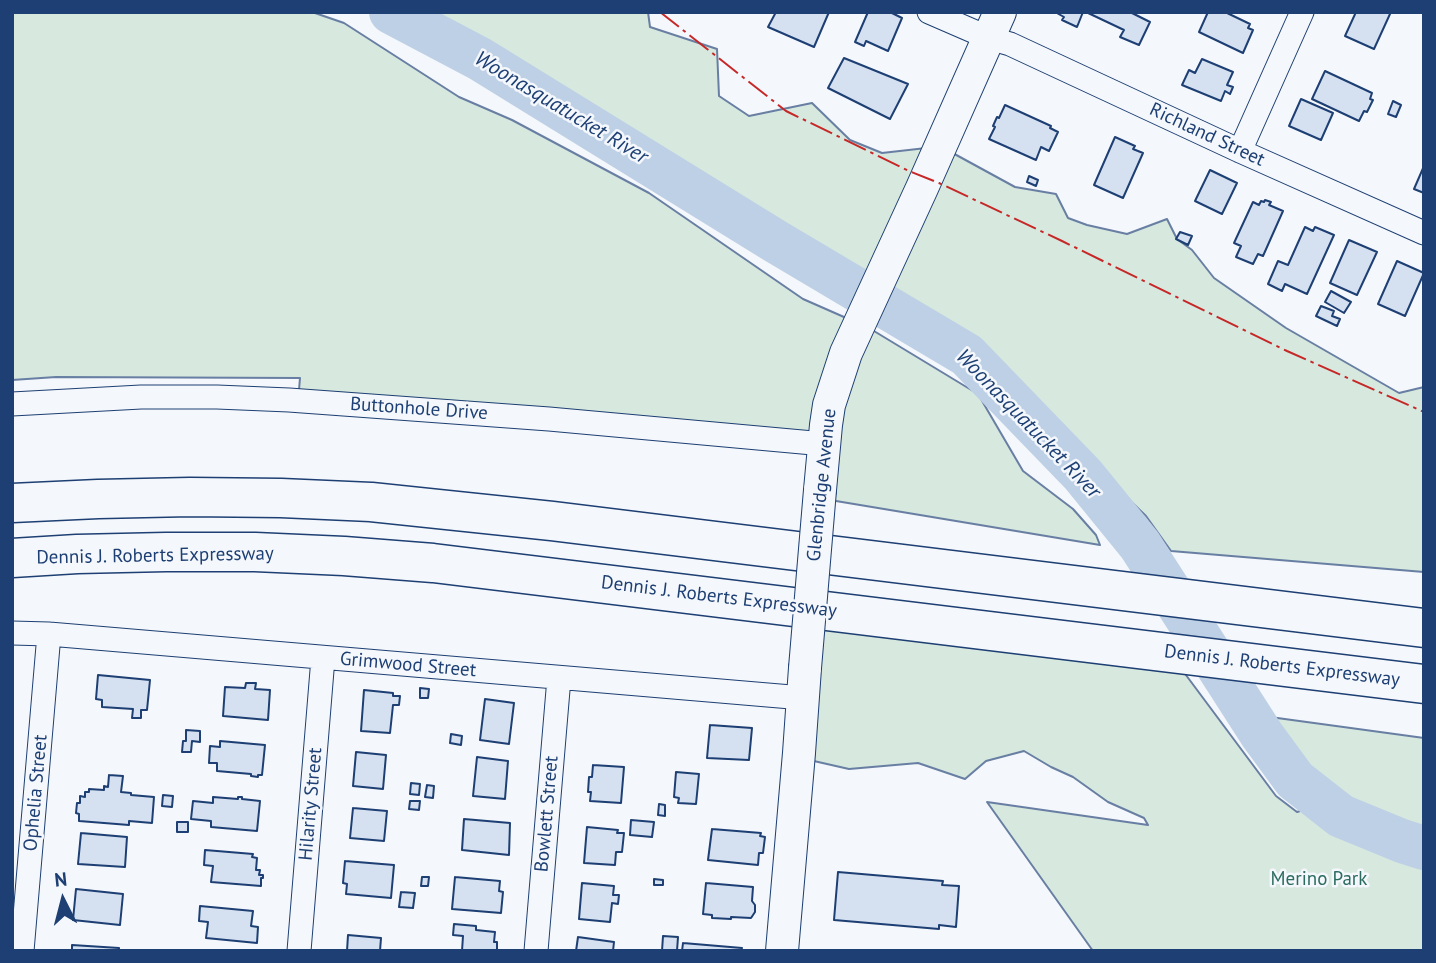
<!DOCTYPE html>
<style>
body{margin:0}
#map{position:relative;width:1436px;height:963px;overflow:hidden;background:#f4f7fb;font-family:"PT Sans",sans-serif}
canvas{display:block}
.frame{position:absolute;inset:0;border:14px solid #1d3f73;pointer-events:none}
.north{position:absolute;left:28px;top:865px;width:70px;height:70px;-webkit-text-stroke:5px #f4f7fb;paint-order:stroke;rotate:354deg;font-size:19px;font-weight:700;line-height:28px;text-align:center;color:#1d3f73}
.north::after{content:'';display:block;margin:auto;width:24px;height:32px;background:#1d3f73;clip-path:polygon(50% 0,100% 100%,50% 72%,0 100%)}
</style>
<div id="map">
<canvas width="1436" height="963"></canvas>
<div class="frame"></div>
<div class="north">N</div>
</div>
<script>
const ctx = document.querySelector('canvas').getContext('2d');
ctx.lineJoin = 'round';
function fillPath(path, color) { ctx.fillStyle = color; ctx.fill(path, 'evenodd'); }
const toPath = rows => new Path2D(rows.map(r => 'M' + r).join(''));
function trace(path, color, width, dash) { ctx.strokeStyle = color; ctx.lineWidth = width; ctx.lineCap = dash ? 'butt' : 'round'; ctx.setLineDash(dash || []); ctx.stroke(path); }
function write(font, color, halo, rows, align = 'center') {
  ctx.font = font + ' "PT Sans",sans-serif'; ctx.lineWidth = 5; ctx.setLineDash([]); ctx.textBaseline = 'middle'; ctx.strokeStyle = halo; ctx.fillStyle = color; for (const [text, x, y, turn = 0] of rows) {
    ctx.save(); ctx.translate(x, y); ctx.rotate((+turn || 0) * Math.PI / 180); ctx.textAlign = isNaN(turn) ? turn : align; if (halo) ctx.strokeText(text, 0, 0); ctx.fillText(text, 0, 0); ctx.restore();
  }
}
const green = toPath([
 [12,12,312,12,344,23,459,97,512,120,649,193,803,299,869,328,978,394,1023,471,1073,509,1096,535,1100,545,824,499,813,451,299,390,300,378,56,377,12,380,12,12],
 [401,12,648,12,650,27,717,49,719,96,749,116,812,103,850,140,882,153,944,146,949,151,1015,187,1056,194,1068,218,1087,225,1127,234,1167,219,1177,239,1192,250,1214,278,1286,328,1399,393,1424,387,1424,572,1171,551,1146,516,1005,380,980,347,885,282,803,252,752,213,579,112,500,60,401,12],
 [809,618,1177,663,1276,796,1297,812,1343,797,1317,781,1290,758,1276,733,1270,717,1424,738,1424,951,1093,951,987,802,1148,825,1144,818,1108,802,1073,777,1051,767,1024,751,986,761,965,779,918,763,849,769,805,759,809,618]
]);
fillPath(green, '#d7e8df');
trace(green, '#687fa3', 2);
trace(toPath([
 [391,12,480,59,775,241,967,355,1083,475,1140,545,1262,735,1295,780,1341,816,1402,841,1424,848]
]), '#bed0e5', 44);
const building = toPath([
 [776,12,829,12,814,47,768,27,776,12],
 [868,12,890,12,902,18,888,51,866,41,864,46,855,42,868,12],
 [1055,12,1083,12,1077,27,1062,20,1064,17,1055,12],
 [1086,12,1130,12,1150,22,1139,45,1120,37,1124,30,1086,12],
 [1208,12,1225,12,1250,24,1248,28,1253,30,1243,53,1199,32,1208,12],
 [1356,12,1387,12,1390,14,1374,49,1345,36,1356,12],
 [844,58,908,84,890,119,828,88,844,58],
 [1202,59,1233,72,1227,85,1233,87,1230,94,1225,91,1221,101,1182,85,1189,70,1195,73,1202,59],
 [1325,71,1372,93,1370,99,1373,100,1367,112,1364,111,1359,121,1312,99,1325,71],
 [1301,99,1333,113,1321,140,1289,126,1301,99],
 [1393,101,1401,105,1396,117,1388,114,1393,101],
 [1005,105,1051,126,1050,128,1058,132,1049,151,1041,147,1036,160,989,139,995,127,993,126,997,117,999,118,1005,105],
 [1115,137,1135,146,1133,149,1143,153,1123,198,1094,185,1115,137],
 [1424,166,1424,193,1414,189,1424,166],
 [1210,170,1237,183,1222,214,1195,201,1210,170],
 [1029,176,1038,180,1036,186,1027,182,1029,176],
 [1265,200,1271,202,1269,205,1283,211,1263,256,1258,254,1253,264,1236,257,1241,246,1234,243,1253,202,1259,205,1261,201,1264,202,1265,200],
 [1305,227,1313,231,1315,227,1334,235,1307,294,1285,284,1282,291,1268,284,1278,261,1288,265,1305,227],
 [1180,232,1192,236,1188,245,1176,239,1180,232],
 [1349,240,1377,252,1357,295,1330,283,1349,240],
 [1397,261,1424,273,1405,316,1378,304,1397,261],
 [1331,291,1351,302,1344,313,1325,302,1331,291],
 [1321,306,1334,311,1332,316,1340,319,1337,326,1316,316,1321,306],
 [98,675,150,680,147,710,141,710,141,718,132,718,133,709,102,707,102,700,96,699,98,675],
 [246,683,256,683,255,689,270,690,268,720,223,716,225,687,245,688,246,683],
 [420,688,429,689,428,698,420,698,420,688],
 [364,690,393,693,393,696,400,696,399,705,393,705,390,733,361,731,364,690],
 [485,699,514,703,509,744,480,740,485,699],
 [710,725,752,728,749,760,707,758,710,725],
 [186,730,200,731,200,742,192,741,191,752,182,752,183,741,186,741,186,730],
 [451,734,462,736,461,745,450,743,451,734],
 [220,741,265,745,262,775,258,775,258,777,251,776,251,774,217,771,217,763,209,763,210,746,220,747,220,741],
 [356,752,386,755,383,789,353,786,356,752],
 [477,757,508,761,505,799,473,796,477,757],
 [593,765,624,767,621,803,590,801,591,792,588,792,589,777,592,777,593,765],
 [676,772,699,774,696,804,678,803,679,798,674,797,676,772],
 [109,775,123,776,121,792,131,793,131,795,154,797,152,823,129,821,129,825,79,821,79,814,76,813,77,803,80,803,80,796,85,797,85,792,89,792,89,789,104,790,104,786,108,787,109,775],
 [411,783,420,784,419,795,410,794,411,783],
 [427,785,434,786,433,798,425,797,427,785],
 [163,795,173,796,172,807,162,806,163,795],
 [213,797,238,799,238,797,242,797,242,799,260,801,257,831,211,827,211,821,191,819,193,801,213,803,213,797],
 [410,801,420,801,419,810,409,809,410,801],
 [659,804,665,805,665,816,658,815,659,804],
 [353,808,387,811,384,841,350,838,353,808],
 [464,819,510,823,509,855,462,850,464,819],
 [631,820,654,822,652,837,630,835,631,820],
 [177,822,188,822,188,832,177,832,177,822],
 [587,827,618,830,617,833,624,833,622,852,616,852,615,865,584,863,587,827],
 [712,829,761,833,760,836,765,837,763,853,759,853,758,865,708,860,712,829],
 [81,833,127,837,125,867,78,864,81,833],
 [205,850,253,854,252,857,257,858,256,870,260,870,259,875,263,875,263,878,261,878,261,886,211,882,213,866,204,865,205,850],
 [345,861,394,865,391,898,346,894,347,884,343,883,345,861],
 [838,872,943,881,942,885,959,886,956,927,939,925,939,929,834,920,838,872],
 [422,877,429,877,428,886,421,886,422,877],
 [455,877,500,881,499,891,503,892,501,913,452,909,455,877],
 [654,879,663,880,663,885,654,885,654,879],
 [582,883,614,886,613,895,619,895,618,904,612,903,610,922,579,919,582,883],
 [706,883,753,887,752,901,755,905,755,912,751,918,731,917,731,919,712,918,712,915,703,914,706,883],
 [76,889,123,894,120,925,73,920,76,889],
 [401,892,415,893,413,908,399,907,401,892],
 [200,906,253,911,251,926,258,927,257,943,206,938,208,922,199,921,200,906],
 [454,924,476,926,476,930,495,932,494,942,497,942,497,951,462,951,463,936,453,935,454,924],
 [348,935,381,938,380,951,347,951,348,935],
 [663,936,678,937,677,951,662,951,663,936],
 [578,937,614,942,613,951,576,951,578,937],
 [683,943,742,948,741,951,682,951,683,943],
 [72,945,119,948,119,951,72,951,72,945]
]);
fillPath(building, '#d5e0f0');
trace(building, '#1d3f73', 2);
const street = toPath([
 [929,12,989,38,1010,44,1240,151,1424,233],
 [1240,151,1302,12],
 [12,404,141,397,217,397,289,400,549,419,824,444],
 [12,633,49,634,803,698],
 [22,951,49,634],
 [299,951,323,658],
 [536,951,559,678]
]);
const secondary = toPath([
 [820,490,826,425,829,405,846,353,922,188,1000,12],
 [782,951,799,753,805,668]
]);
const highway = toPath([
 [12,503,98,499,190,497,281,498,371,502,552,521,1424,628],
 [12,558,77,554,166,552,255,552,344,556,433,563,1424,684]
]);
trace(street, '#1d3f73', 25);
trace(secondary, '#1d3f73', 34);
trace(highway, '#1d3f73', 41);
trace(street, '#f4f7fb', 23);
trace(secondary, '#f4f7fb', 32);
trace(highway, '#f4f7fb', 38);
const secondaryBridge = toPath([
 [805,668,820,490]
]);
trace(secondaryBridge, '#1d3f73', 34, []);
trace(secondaryBridge, '#f4f7fb', 32);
trace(toPath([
 [660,12,786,111,909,171,939,183,1062,241,1287,351,1424,412]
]), '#c62828', 2, [24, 5, 3.5, 5]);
write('19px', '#1d3f73', '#f4f7fb', [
 ["Richland Street",1207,135,25],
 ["Buttonhole Drive",419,409,4],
 ["Glenbridge Avenue",822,485,-84],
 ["Dennis J. Roberts Expressway",155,556,-1],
 ["Dennis J. Roberts Expressway",719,597,7],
 ["Grimwood Street",408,665,5],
 ["Dennis J. Roberts Expressway",1282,666,7],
 ["Ophelia Street",36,793,-85],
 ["Hilarity Street",311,804,-85],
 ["Bowlett Street",547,814,-85]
]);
write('19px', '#2c6c60', '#f4f7fb', [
 ["Merino Park",1319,880]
]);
write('italic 21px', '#1d3f73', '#f4f7fb', [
 ["Woonasquatucket River",561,108,31],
 ["Woonasquatucket River",1028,424,46]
]);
</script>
